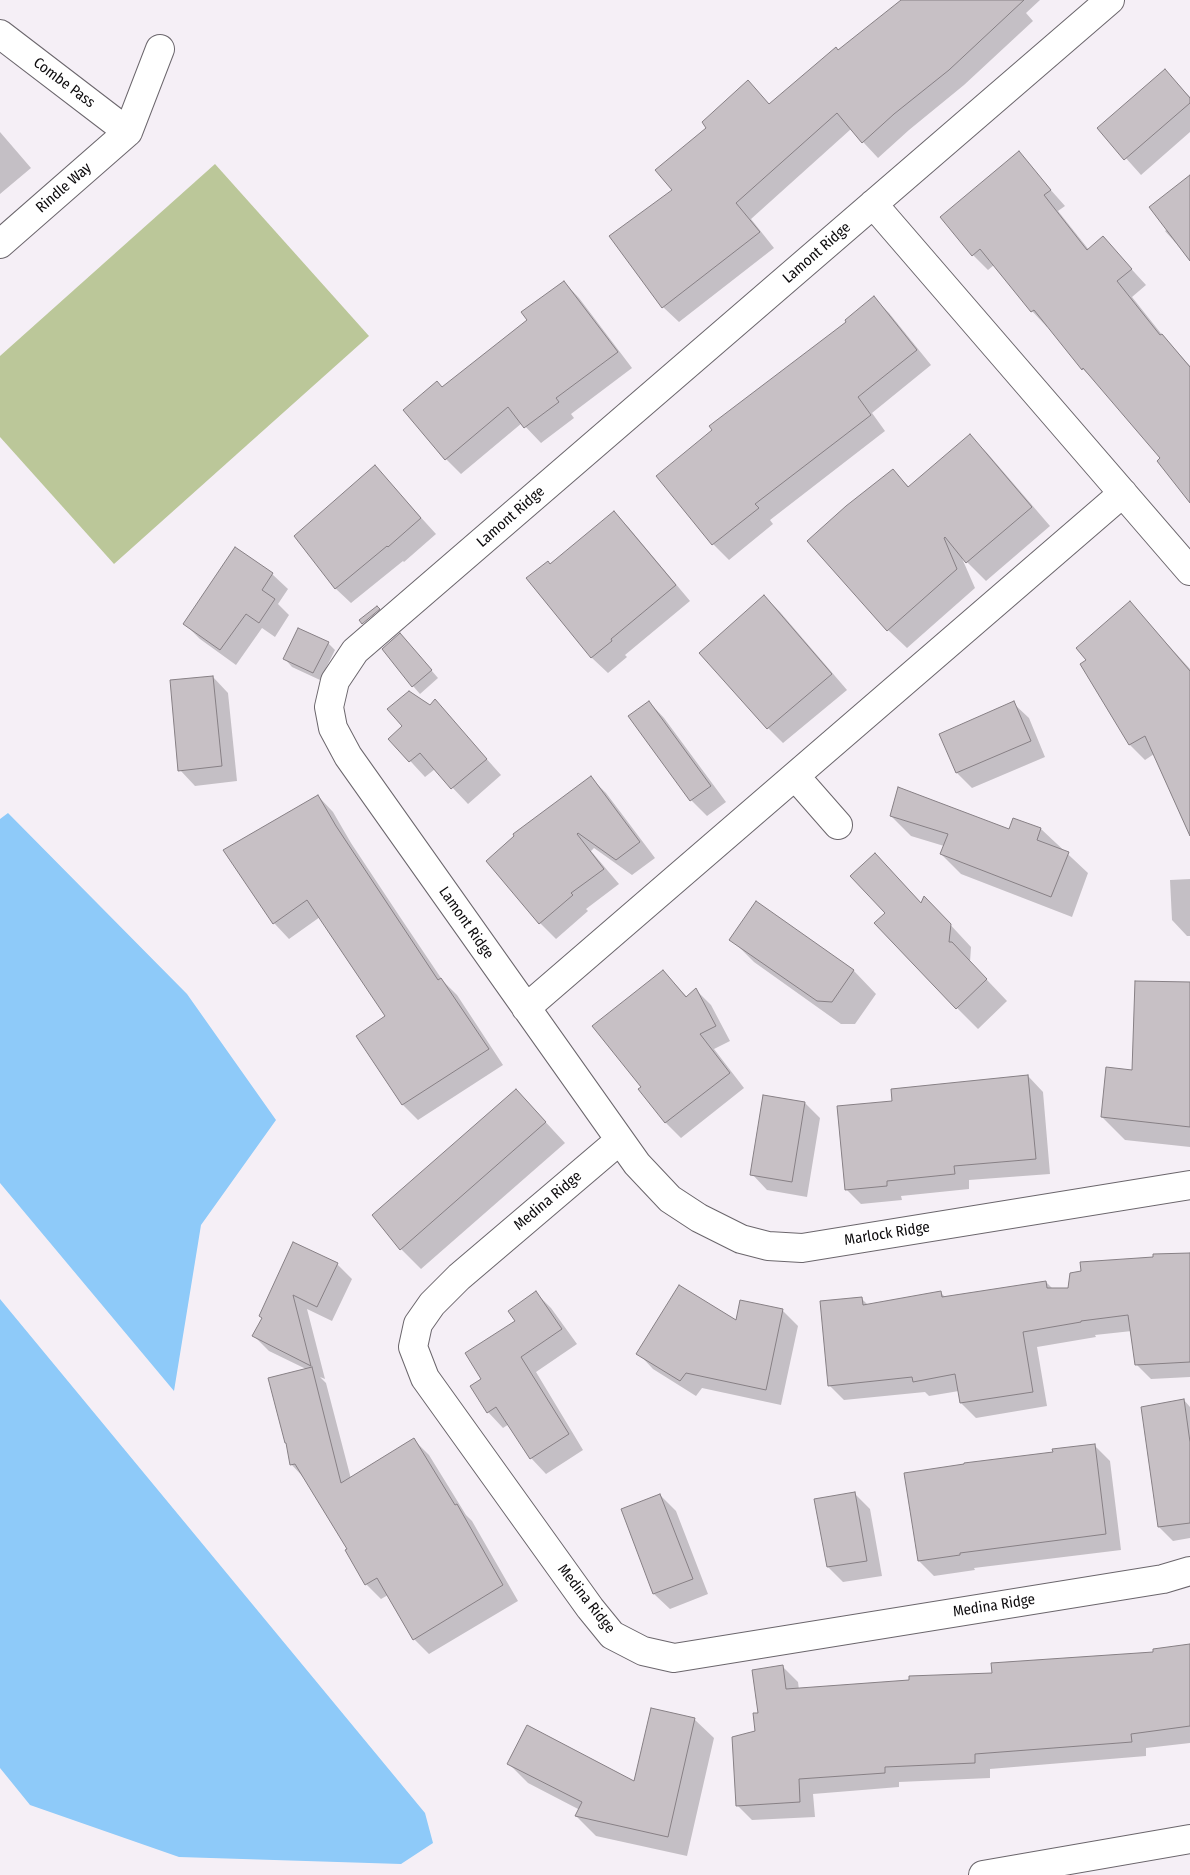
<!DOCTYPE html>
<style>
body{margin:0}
canvas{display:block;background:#f5eff6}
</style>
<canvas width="1190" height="1875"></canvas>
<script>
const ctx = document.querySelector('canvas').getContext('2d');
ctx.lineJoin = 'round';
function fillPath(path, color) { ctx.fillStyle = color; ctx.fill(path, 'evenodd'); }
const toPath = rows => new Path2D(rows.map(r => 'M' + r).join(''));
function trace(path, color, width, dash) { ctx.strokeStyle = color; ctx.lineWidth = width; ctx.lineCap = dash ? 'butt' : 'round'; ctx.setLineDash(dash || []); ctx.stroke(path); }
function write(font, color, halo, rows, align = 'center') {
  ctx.font = font + ' "Fira Sans Condensed",sans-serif'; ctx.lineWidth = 5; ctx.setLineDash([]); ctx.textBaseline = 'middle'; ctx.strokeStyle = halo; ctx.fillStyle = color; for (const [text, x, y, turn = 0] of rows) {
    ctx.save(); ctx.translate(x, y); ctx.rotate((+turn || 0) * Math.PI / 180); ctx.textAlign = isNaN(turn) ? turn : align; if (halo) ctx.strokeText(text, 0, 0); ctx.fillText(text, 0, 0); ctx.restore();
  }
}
fillPath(toPath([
 [215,164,369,336,114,564,0,437,0,356]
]), '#bbc799');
fillPath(toPath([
 [8,813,187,994,276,1120,201,1225,174,1391,0,1183,0,819],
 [0,1299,425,1813,433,1843,401,1864,179,1857,30,1805,0,1768]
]), '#8ecaf9');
fillPath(toPath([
 [903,0,1040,0,1026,13,1033,21,964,85,909,130,878,158,851,129,751,219,774,248,679,322,663,307,674,190,708,128,748,82,770,105],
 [1165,71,1190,97,1190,132,1141,175,1099,128],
 [0,132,31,168,0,194],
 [1018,153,1065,206,1058,211,1089,250,1103,238,1146,285,1132,297,1163,336,1190,366,1190,500,1162,459,1098,384,1083,369,1048,325,1047,327,1032,311,994,265,988,270,973,255],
 [1190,177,1190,259,1165,231,1168,229],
 [564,282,579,298,632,368,571,414,574,418,541,443,522,423,461,474,446,459,442,388,528,320],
 [874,298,889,313,931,365,872,413,885,431,770,520,773,524,729,560,713,544,658,476,848,322],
 [970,436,988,454,1050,526,986,581,961,556,975,588,907,648,888,630,893,471,909,487],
 [375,467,436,534,404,562,403,561,351,603,335,588],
 [614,512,629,528,690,601,625,655,627,657,608,673,592,658,528,578,550,565],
 [235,549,272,574,288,589,278,604,289,615,275,637,262,628,236,665,200,639,185,624],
 [764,596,780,612,847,690,783,743,768,728],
 [1130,603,1190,669,1190,813,1154,754,1145,760,1130,745,1088,660],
 [400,634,438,678,420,694,413,686],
 [328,643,335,650,320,680,292,667,285,659],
 [213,677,228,693,237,781,195,786,180,770],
 [435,701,501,775,468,804,435,769,425,777,390,739],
 [649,702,664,718,726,802,707,816,691,800,630,716],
 [1013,703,1029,718,1045,757,972,788,957,773],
 [591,778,606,793,655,858,632,875,594,848,591,851,619,884,586,909,588,911,556,939,540,923,487,861],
 [318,796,333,812,351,843,400,917,443,981,457,995,503,1065,418,1120,403,1105,387,1017,320,917,289,939,274,923],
 [891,816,1009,831,1014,819,1041,829,1088,873,1072,917,961,874,941,854,944,846,911,836],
 [875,854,922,904,945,919,971,947,970,962,1007,1001,978,1029,957,1008],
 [1190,879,1190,936,1187,936,1172,920,1170,880],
 [757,903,854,971,876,994,855,1024,841,1024,754,962,731,939],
 [663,971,687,997,696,990,711,1005,730,1041,714,1049,744,1088,681,1138,666,1123,640,1089,643,1087],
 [1028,1076,1043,1092,1050,1174,969,1180,969,1189,901,1196,902,1200,861,1204,846,1189,893,1102],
 [1190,1077,1190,1147,1125,1140,1102,1117],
 [516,1090,565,1143,421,1269,401,1249],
 [805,1103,820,1118,807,1197,767,1190,752,1174],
 [1190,1254,1190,1377,1151,1379,1136,1364,1132,1331,1095,1335,1096,1337,1037,1347,1047,1406,976,1418,961,1403,959,1391,929,1396,925,1392,844,1400,829,1385,862,1299,868,1305,941,1293,945,1297,1046,1282,1053,1289,1070,1289],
 [337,1264,352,1279,332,1321,307,1309,325,1379,320,1377,326,1383,351,1479,414,1440,429,1455,466,1515,472,1521,518,1601,429,1654,414,1639,388,1595,381,1599,366,1584,349,1549,306,1480,291,1464,288,1445,286,1443,306,1369,269,1351,254,1336,263,1319,261,1316],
 [536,1293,551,1308,577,1344,536,1372,583,1450,546,1474,531,1458,509,1424,503,1428,488,1412,483,1379,517,1321],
 [782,1310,798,1326,781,1405,702,1388,696,1396,653,1369,638,1353],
 [1184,1400,1190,1407,1190,1538,1173,1541,1159,1527],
 [1095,1446,1110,1461,1121,1550,974,1568,975,1570,934,1576,919,1561,1054,1453],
 [855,1494,870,1509,882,1576,843,1582,828,1567],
 [660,1495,676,1511,708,1594,670,1609,654,1594,623,1510],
 [1190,1645,1190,1743,1146,1748,1146,1756,990,1769,990,1778,899,1782,899,1787,813,1794,815,1817,752,1820,737,1805,756,1732,759,1714,783,1667,798,1682,799,1690,993,1674,1155,1653],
 [694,1719,714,1738,687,1856,596,1836,576,1816,580,1810,528,1783,509,1764,635,1783]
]), '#0003');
const building = toPath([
 [901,0,1024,0,949,70,894,114,862,143,837,113,736,203,760,232,662,308,609,236,672,190,655,170,706,128,702,122,748,80,769,104,836,47,838,50,901,0],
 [1165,69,1190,98,1190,103,1124,160,1097,128,1165,69],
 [1019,151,1051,190,1044,195,1087,250,1103,236,1132,269,1117,281,1160,335,1162,334,1190,367,1190,503,1157,461,1160,458,1083,368,1082,370,1034,310,1031,312,980,249,972,256,940,217,1019,151],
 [1190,175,1190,261,1149,207,1190,175],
 [564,281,618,352,556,398,559,402,524,428,508,407,445,460,403,410,437,381,442,387,527,320,521,312,564,281],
 [874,296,917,350,858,397,871,415,755,504,759,508,712,545,656,476,712,430,709,426,846,322,845,320,874,296],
 [970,434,1032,507,966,563,945,537,944,538,957,569,887,631,807,541,846,506,893,469,908,487,970,434],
 [375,465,421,518,388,547,387,546,335,589,294,536,375,465],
 [614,511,676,585,611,639,612,641,591,658,526,578,548,561,550,564,614,511],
 [235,547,273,573,262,590,275,599,259,623,246,614,220,650,183,624,235,547],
 [764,595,832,674,767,729,699,653,764,595],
 [1130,601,1190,671,1190,836,1145,736,1129,745,1080,664,1086,660,1076,648,1130,601],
 [377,606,380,609,362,624,359,620,377,606],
 [298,628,329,642,313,673,283,659,298,628],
 [400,633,432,670,412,687,382,649,400,633],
 [213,676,222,766,178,771,170,680,213,676],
 [409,691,430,705,435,699,487,759,451,789,420,753,409,762,388,739,402,726,387,709,409,691],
 [649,701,711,786,690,801,628,716,649,701],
 [1014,701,1031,741,956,773,939,734,1014,701],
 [591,776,640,842,616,860,578,833,577,834,604,869,571,893,573,895,539,924,486,861,514,836,513,834,591,776],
 [898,787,1009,829,1013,818,1041,828,1037,840,1069,852,1051,897,940,854,948,834,890,816,898,787],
 [318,795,336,826,385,900,438,980,441,978,489,1049,402,1105,356,1036,385,1016,307,900,273,924,223,850,318,795],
 [875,853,921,903,924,896,951,924,949,942,952,942,987,979,956,1009,874,923,885,913,850,876,875,853],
 [756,901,854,970,832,1002,817,1001,729,940,756,901],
 [663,970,686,997,696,988,716,1026,700,1034,730,1073,665,1123,638,1089,641,1087,592,1026,663,970],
 [1135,981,1190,982,1190,1127,1101,1117,1106,1067,1132,1070,1135,981],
 [1028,1075,1036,1159,954,1166,955,1174,887,1181,887,1186,845,1190,837,1106,892,1101,891,1089,1028,1075],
 [516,1089,546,1122,400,1250,372,1215,516,1089],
 [763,1095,805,1102,792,1182,750,1175,763,1095],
 [293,1242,338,1263,317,1307,293,1295,311,1366,252,1336,262,1318,259,1316,293,1242],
 [1190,1253,1190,1362,1135,1365,1128,1315,1081,1321,1081,1322,1023,1332,1033,1392,960,1403,955,1374,913,1382,912,1377,828,1386,820,1301,862,1297,863,1305,941,1291,942,1297,1046,1281,1047,1288,1068,1288,1070,1273,1081,1271,1080,1262,1153,1257,1153,1254,1190,1253],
 [679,1285,736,1320,740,1300,783,1309,766,1390,686,1373,680,1381,636,1354,679,1285],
 [536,1291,562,1329,521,1357,569,1434,530,1459,496,1407,487,1413,470,1386,481,1379,465,1353,515,1321,508,1311,536,1291],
 [312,1367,341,1483,414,1438,455,1505,457,1504,503,1585,413,1640,377,1578,365,1585,345,1550,347,1549,295,1464,290,1465,286,1443,285,1443,268,1378,312,1367],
 [1184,1399,1190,1442,1190,1523,1158,1527,1141,1407,1184,1399],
 [1095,1444,1106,1534,960,1553,960,1555,918,1561,904,1473,964,1464,964,1463,1053,1452,1052,1449,1095,1444],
 [855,1492,867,1561,827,1567,814,1499,855,1492],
 [660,1494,693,1579,653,1594,621,1509,660,1494],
 [1190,1644,1190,1726,1131,1734,1132,1742,975,1754,975,1763,885,1767,885,1773,799,1779,800,1802,736,1806,732,1737,755,1731,753,1713,758,1713,752,1670,783,1665,786,1689,909,1680,909,1676,992,1673,991,1663,1153,1652,1153,1649,1190,1644],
 [651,1708,695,1718,668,1837,575,1816,582,1802,507,1764,527,1725,634,1781,651,1708]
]);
fillPath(building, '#c7c0c5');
trace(building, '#878085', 1);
const street = toPath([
 [1110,0,355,651,335,681,329,707,333,728,348,756,637,1164,670,1199,699,1218,741,1239,768,1246,802,1248,1190,1185],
 [0,34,128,132],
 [873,204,1190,571],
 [0,244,128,132,160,49],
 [795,776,838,825],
 [526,1008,1123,493],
 [620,1140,459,1277,432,1304,418,1324,413,1347,425,1378,590,1608,612,1635,643,1651,674,1658,1163,1579,1190,1571]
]);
const secondary = toPath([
 [983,1875,1190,1839]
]);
trace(street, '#6b666c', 30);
trace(secondary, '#6b666c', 30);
trace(street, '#fff', 28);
trace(secondary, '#fff', 28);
write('15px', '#0d0b0d', '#fff', [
 ["Combe Pass",64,83,37],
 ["Rindle Way",64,188,-41],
 ["Lamont Ridge",817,253,-41],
 ["Lamont Ridge",511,517,-41],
 ["Lamont Ridge",466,923,55],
 ["Medina Ridge",548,1201,-40],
 ["Marlock Ridge",887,1234,-9],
 ["Medina Ridge",586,1599,52],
 ["Medina Ridge",994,1606,-9]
]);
</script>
